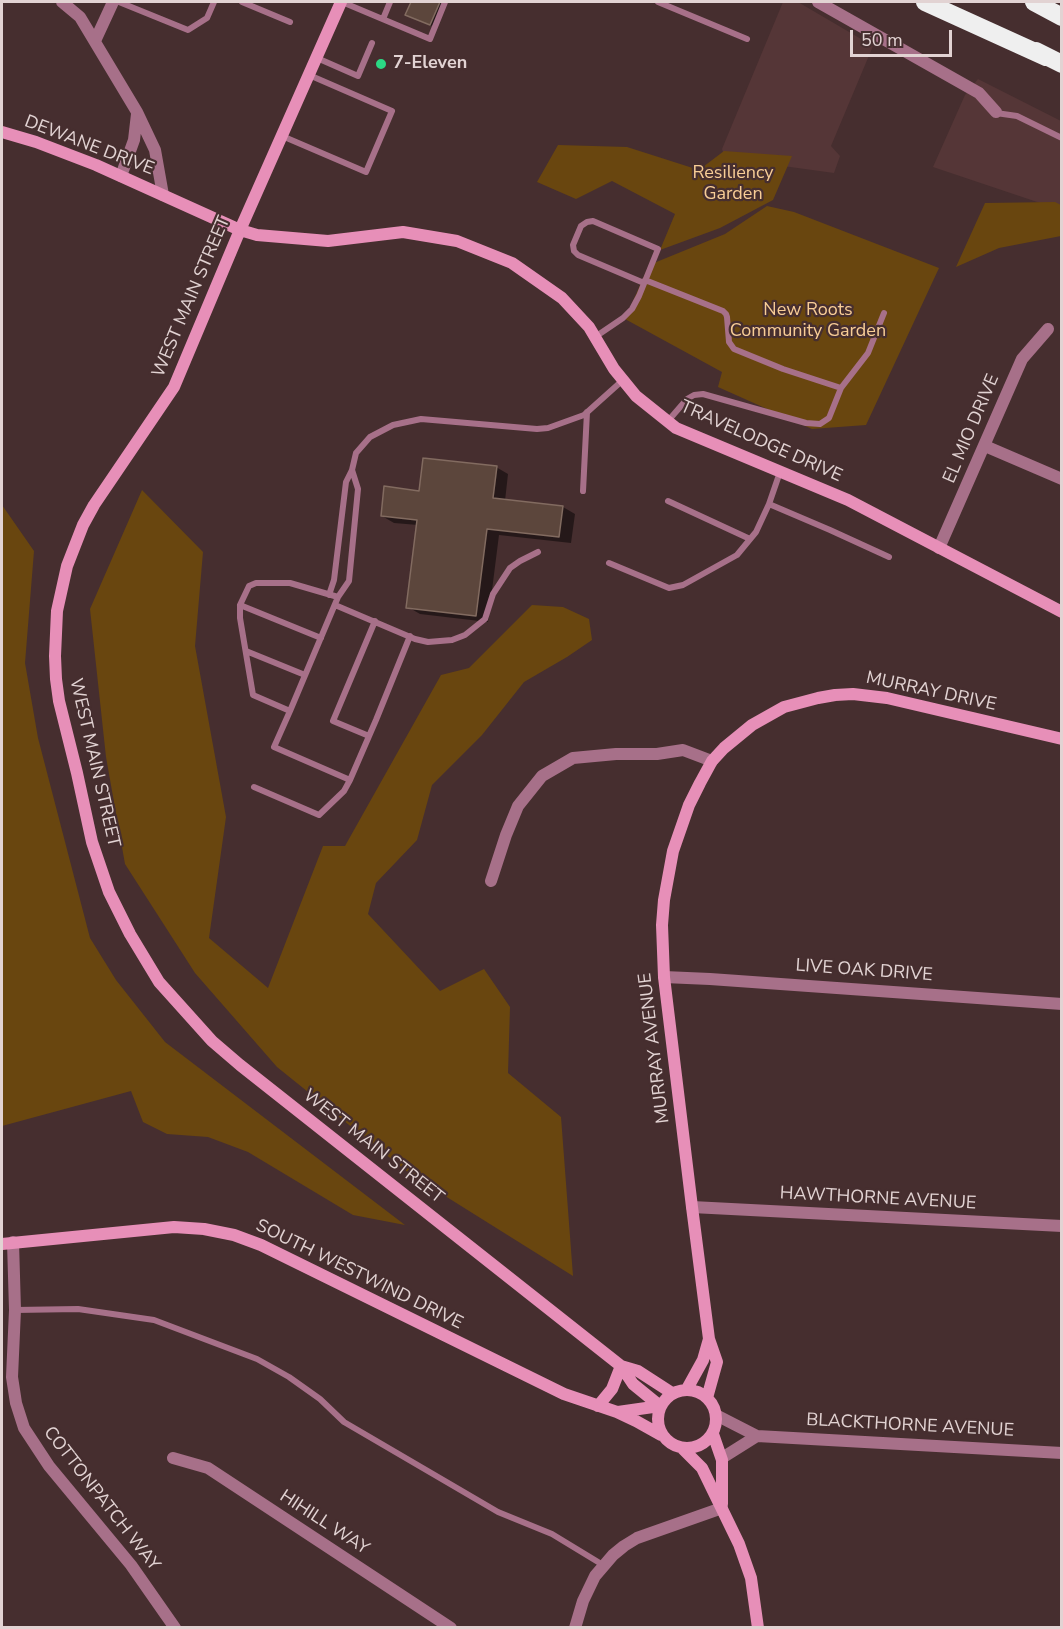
<!DOCTYPE html>
<style>
body{margin:0}
#map{position:relative;width:1063px;height:1629px;overflow:hidden;background:#462e2f;font-family:"Nunito Sans",sans-serif}
canvas{display:block}
.frame{position:absolute;inset:0;border:3px solid #e2d3d3;pointer-events:none}
.scale{position:absolute;left:850px;top:30px;width:102px;height:27px;box-sizing:border-box;border:3px solid #e2d3d3;border-top:0;padding-left:8px;font-size:18px;line-height:21px;white-space:nowrap;color:#e2d3d3;-webkit-text-stroke:4px #462e2f;paint-order:stroke}
</style>
<div id="map">
<canvas width="1063" height="1629"></canvas>
<div class="frame"></div>
<div class="scale">50 m</div>
</div>
<script>
const ctx = document.querySelector('canvas').getContext('2d');
ctx.lineJoin = 'round';
function fillPath(path, color) { ctx.fillStyle = color; ctx.fill(path, 'evenodd'); }
const toPath = rows => new Path2D(rows.map(r => 'M' + r).join(''));
function trace(path, color, width, dash) { ctx.strokeStyle = color; ctx.lineWidth = width; ctx.lineCap = dash ? 'butt' : 'round'; ctx.setLineDash(dash || []); ctx.stroke(path); }
function write(font, color, halo, rows, align = 'center') {
  ctx.font = font + ' "Nunito Sans",sans-serif'; ctx.lineWidth = 4.5; ctx.setLineDash([]); ctx.textBaseline = 'middle'; ctx.strokeStyle = halo; ctx.fillStyle = color; for (const [text, x, y, turn = 0] of rows) {
    ctx.save(); ctx.translate(x, y); ctx.rotate((+turn || 0) * Math.PI / 180); ctx.textAlign = isNaN(turn) ? turn : align; if (halo) ctx.strokeText(text, 0, 0); ctx.fillText(text, 0, 0); ctx.restore();
  }
}
fillPath(toPath([
 [783,2,798,2,873,46,831,146,840,156,834,173,725,158,722,149],
 [978,79,1061,121,1061,210,933,167,965,95]
]), '#553637');
fillPath(toPath([
 [558,145,627,147,699,170,724,151,792,156,773,200,720,228,660,250,675,214,612,181,576,199,537,182],
 [1055,202,1061,205,1061,236,999,248,956,267,985,203],
 [767,206,794,212,939,268,866,425,812,429,718,387,722,372,625,319,649,265,725,234],
 [142,490,203,552,195,646,226,817,209,938,268,988,323,846,345,846,441,675,469,668,532,605,563,607,589,619,592,640,567,657,524,682,482,735,432,785,417,840,376,883,368,914,440,991,484,969,510,1007,508,1073,561,1117,573,1276,410,1174,277,1067,195,973,125,864,106,757,90,609],
 [2,505,34,551,25,663,38,738,90,938,116,980,165,1042,405,1225,353,1215,248,1152,208,1137,167,1134,143,1122,131,1091,2,1126]
]), '#69460f');
fillPath(toPath([
 [406,2,449,2,446,3,437,28,413,18,411,4],
 [496,467,508,474,505,501,563,507,575,514,571,543,499,535,488,622,420,614,408,607,418,525,394,523,382,516,421,492]
]), '#0007');
const building = toPath([
 [411,2,440,2,430,25,405,15,411,2],
 [423,458,497,466,493,498,563,506,559,537,487,529,476,616,406,608,417,520,381,516,384,486,419,491,423,458]
]);
fillPath(building, '#5c463c');
trace(building, '#826b60', 1.5);
trace(toPath([
 [119,2,188,30,207,18,214,2],
 [242,2,290,22],
 [342,2,430,39,445,2],
 [658,2,747,39],
 [383,19,390,2],
 [317,58,358,76,372,43],
 [996,113,1017,116,1062,138],
 [282,136,366,172,392,111,309,75],
 [645,280,723,311,726,314,727,317,729,342,734,349,783,369,841,388],
 [595,337,623,318,632,309,639,296,658,249,593,221,587,222,581,226,573,245,574,251,578,255,644,283],
 [668,421,687,399,694,395,703,394,806,423,820,424,829,418,841,388,868,353,884,313],
 [780,472,769,504,830,530,889,557],
 [583,491,587,412],
 [668,501,750,539],
 [609,563,669,588,683,585,737,555,756,532,769,504],
 [329,595,334,580,346,482,352,470,356,453,370,437,393,425,421,419,537,429,548,428,584,415,623,380],
 [338,597,290,583,256,583,249,586,240,605,240,618,253,695,290,711,338,597,349,581,358,489,352,470],
 [240,605,321,638],
 [335,605,415,639,428,642,452,640,465,635,485,619,493,594,510,568,520,561,538,552],
 [246,651,305,675],
 [290,711,274,747,350,780,376,720,410,636],
 [369,736,333,721,375,621],
 [254,787,319,815,344,791,350,780],
 [15,1310,78,1309,154,1320,257,1359,289,1377,320,1399,344,1422,498,1512,552,1534,603,1565]
]), '#a77089', 6);
trace(toPath([
 [62,2,80,17,137,112,155,150,163,195],
 [818,2,979,93,996,112],
 [95,41,113,2],
 [121,176,134,140,137,114],
 [985,446,1062,479],
 [939,548,1022,359,1048,329],
 [491,881,506,835,518,806,542,776,573,758,616,754,657,754,683,750,712,761],
 [664,977,710,979,1062,1004],
 [692,1207,1062,1226],
 [13,1242,15,1310,12,1377,16,1403,24,1428,49,1466,131,1565,175,1628],
 [716,1415,757,1436,722,1458],
 [757,1436,1062,1453],
 [173,1458,208,1468,451,1628],
 [575,1628,583,1601,595,1576,613,1555,624,1546,637,1538,722,1508]
]), '#a77089', 12);
trace(toPath([
 [341,2,240,230,174,387,94,505,83,525,67,566,57,611,55,656,56,679,59,701,77,773,92,842,109,892,130,934,159,982,212,1041,240,1065,621,1366,638,1371,672,1393],
 [2,132,36,142,96,165,240,230,257,235,328,241,403,232,457,241,512,263,562,298,589,327,614,369,636,396,676,428,848,500,1062,612],
 [2,1244,174,1227,204,1229,234,1235,261,1245,564,1394,617,1412,636,1421,661,1435],
 [621,1366,633,1384,660,1406],
 [687,1389,703,1360,709,1339],
 '658 1419a29 29 0 1 1 58 0a29 29 0 1 1-58 0Z',
 [707,1398,717,1362,709,1339,692,1207,664,977,662,925,664,900,673,851,689,805,700,783,712,761,724,748,752,725,784,707,818,698,835,695,853,694,887,698,1062,739],
 [598,1406,612,1389,621,1366],
 [618,1412,660,1406],
 [713,1434,722,1460,722,1504],
 [683,1449,702,1468,739,1544,751,1578,758,1628]
]), '#e78fb8', 12);
trace(toPath([
 [925,2,1046,57],
 [1034,2,1062,17],
 [1036,51,1062,64]
]), '#efefef', 18);
for (const [x, y, r, color] of [
 [381,64,6,"#2bd884"]
]) { const dot = new Path2D(); dot.arc(x, y, r, 0, 2 * Math.PI); ctx.fillStyle = color; ctx.fill(dot); trace(dot, '#462e2f', 2); }
write('bold 18px', '#e2d3d3', '#462e2f', [
 ["7-Eleven",393,64]
], 'left');
write('18px', '#e2d3d3', '#462e2f', [
 ["DEWANE DRIVE",89,146,21],
 ["WEST MAIN STREET",192,297,-67],
 ["EL MIO DRIVE",972,429,-67],
 ["TRAVELODGE DRIVE",761,442,24],
 ["MURRAY DRIVE",931,692,12],
 ["WEST MAIN STREET",94,763,77],
 ["LIVE OAK DRIVE",864,971,4],
 ["MURRAY AVENUE",655,1048,-97],
 ["WEST MAIN STREET",373,1147,38],
 ["HAWTHORNE AVENUE",878,1199,3],
 ["SOUTH WESTWIND DRIVE",359,1275,26],
 ["BLACKTHORNE AVENUE",910,1426,3],
 ["COTTONPATCH WAY",101,1499,52],
 ["HIHILL WAY",324,1523,33]
]);
write('18px', '#f8cd96', '#462e2f', [
 ["Resiliency",733,174],
 ["Garden",733,195],
 ["New Roots",808,311],
 ["Community Garden",808,332]
]);
</script>
